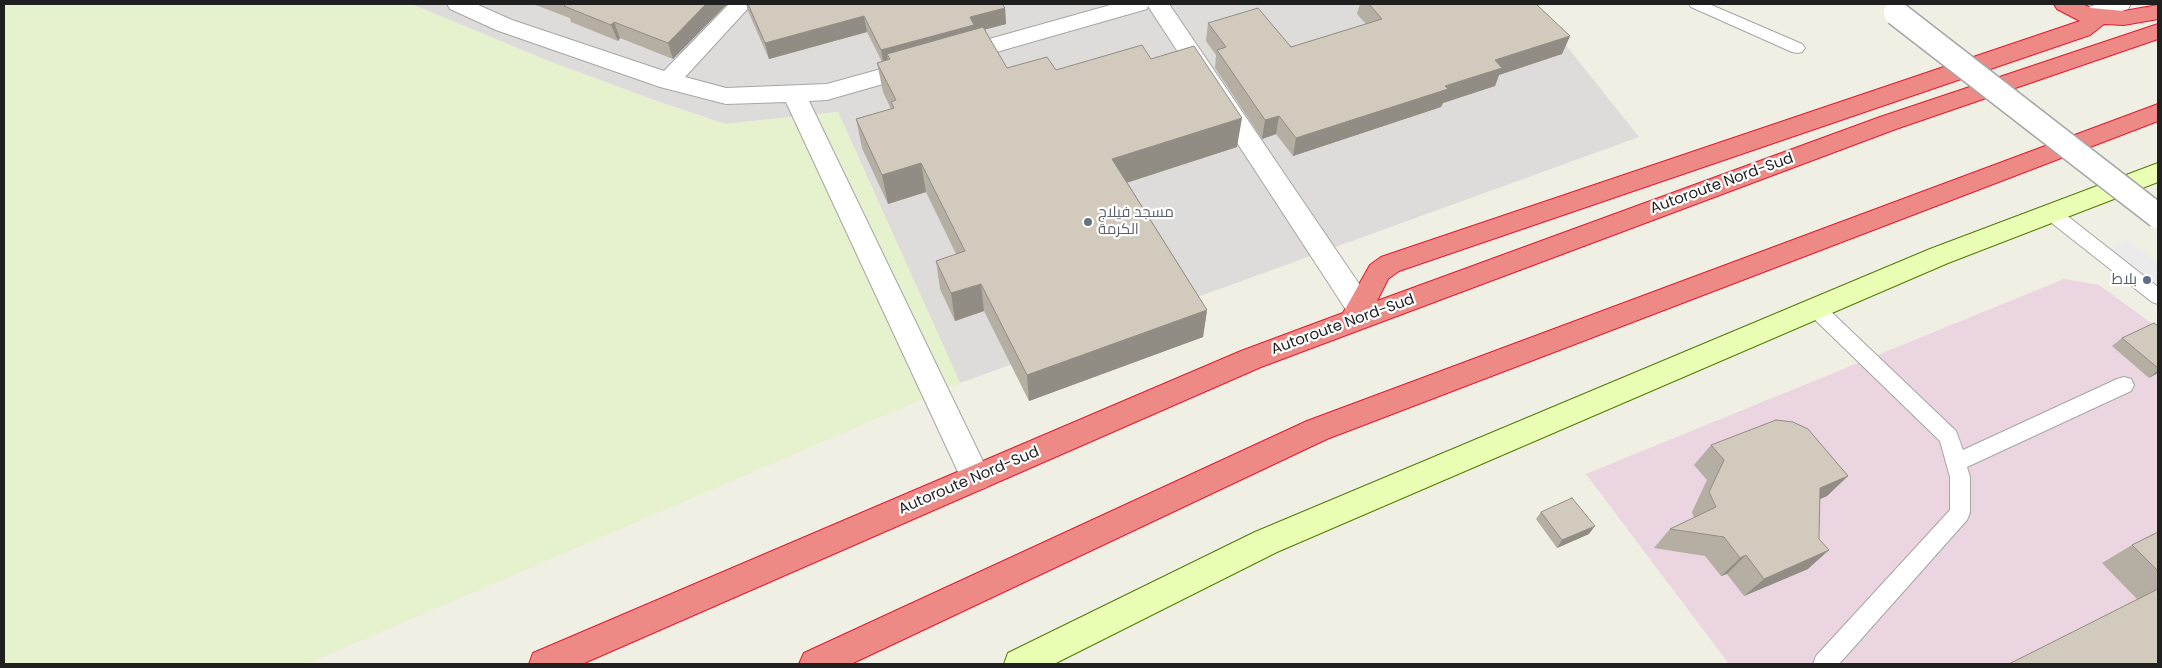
<!DOCTYPE html>
<meta charset="utf-8">
<style>
body{margin:0}
#map{position:relative;width:2162px;height:668px;overflow:hidden;background:#f0efe4;font-family:Poppins,sans-serif}
canvas{display:block}
.frame{position:absolute;inset:0;border:5px solid #1f1f1f;pointer-events:none}
</style>
<div id="map">
<canvas width="2162" height="668"></canvas>
<div class="frame"></div>
</div>
<script>
const ctx = document.querySelector('canvas').getContext('2d');
ctx.lineJoin = 'round';
function fillPath(path, color) { ctx.fillStyle = color; ctx.fill(path, 'evenodd'); }
const toPath = rows => new Path2D(rows.map(r => 'M' + r).join(''));
function trace(path, color, width, dash) { ctx.strokeStyle = color; ctx.lineWidth = width; ctx.lineCap = dash ? 'butt' : 'round'; ctx.setLineDash(dash || []); ctx.stroke(path); }
function write(font, color, halo, rows, align = 'center') {
  ctx.font = font + ' Poppins,Cairo,sans-serif'; ctx.lineWidth = 4.5; ctx.setLineDash([]); ctx.textBaseline = 'middle'; ctx.strokeStyle = halo; ctx.fillStyle = color; for (const [text, x, y, turn = 0] of rows) {
    ctx.save(); ctx.translate(x, y); ctx.rotate((+turn || 0) * Math.PI / 180); ctx.textAlign = isNaN(turn) ? turn : align; if (halo) ctx.strokeText(text, 0, 0); ctx.fillText(text, 0, 0); ctx.restore();
  }
}
fillPath(toPath([
 [411,4,1533,4,1639,137,960,383,838,112,725,124,654,100,551,62]
]), '#dddcdb');
fillPath(toPath([
 [2064,279,2099,285,2158,328,2158,664,1729,664,1586,474]
]), '#ead5e1');
fillPath(toPath([
 [4,4,411,4,551,62,653,100,725,124,838,112,960,383,306,664,4,664]
]), '#e6f1cd');
fillPath(toPath([
 [2126,238,2158,263,2158,297,2105,257]
]), '#ebebeb');
const service = toPath([
 [1689,4,1709,4,1802,44,1805,48,1802,52,1797,53,1792,52,1691,7,1689,4],
 [2050,206,2056,207,2158,287,2158,304,2152,302,2044,217,2041,212,2044,207,2050,206],
 [1816,302,1823,304,1956,431,1963,450,2117,379,2124,377,2131,379,2134,385,2131,391,1967,467,1970,477,1970,513,1967,520,1839,664,1813,664,1816,656,1950,510,1950,477,1940,441,1809,314,1807,309,1809,304,1816,302]
]);
const minor = toPath([
 [447,4,476,4,512,20,664,71,729,4,752,4,685,77,726,88,827,84,917,59,925,62,928,67,925,72,827,100,809,101,991,478,987,487,976,491,965,487,786,102,726,104,660,87,496,30,450,9,447,4],
 [1114,4,1169,4,1370,300,1374,308,1370,316,1360,319,1350,316,1148,6,1147,9,958,63,950,60,947,55,950,50,1114,4],
 [2098,4,2131,4,2128,9,2095,20,2087,22,2079,20,2076,15,2079,10,2098,4]
]);
const secondary = toPath([
 [2158,163,2158,182,1948,263,1277,552,1054,664,1004,664,1008,653,1255,532,1930,249,2158,163]
]);
const motorway = toPath([
 [2054,4,2082,4,2091,8,2124,11,2158,5,2158,19,2124,25,2104,24,2090,35,1399,271,1388,279,1377,301,1880,117,2158,24,2158,39,1896,129,1261,367,582,664,529,664,533,653,1241,351,1343,313,1370,265,1381,257,2080,21,2057,9,2054,4],
 [2158,104,2158,121,1327,439,851,664,799,664,804,653,1307,421,2158,104]
]);
trace(service, '#a6a6a6', 2);
trace(minor, '#a6a6a6', 2);
trace(secondary, '#517b00', 2);
trace(motorway, '#ea152d', 2);
fillPath(service, '#fff');
fillPath(minor, '#fff');
fillPath(secondary, '#eaffb3');
fillPath(motorway, '#ee8a85');
const minorBridge = toPath([
 [1896,13,2158,216]
]);
trace(minorBridge, '#a6a6a6', 27, []);
trace(minorBridge, '#fff', 24);
fillPath(toPath([
 [533,4,727,4,673,59,620,38,618,41,571,22,570,18],
 [746,4,1002,4,1005,8,1006,24,984,30,1007,68,1056,70,1151,59,1237,147,1127,182,1207,310,1203,337,1029,401,984,311,955,321,940,289,936,261,956,254,926,192,888,204,862,148,856,119,891,109,883,92,877,63,882,62,867,32,769,59,748,11],
 [1360,4,1536,4,1570,36,1562,54,1499,75,1495,86,1443,103,1441,107,1293,156,1276,134,1262,139,1215,68,1216,55,1206,41,1208,23,1291,47,1366,24,1357,14],
 [2158,326,2158,373,2149,378,2112,346,2122,338],
 [1711,445,1848,476,1827,496,1820,499,1808,569,1744,596,1727,574,1721,576,1705,556,1654,548,1670,529,1694,518,1692,512,1707,480,1694,465],
 [1541,512,1589,534,1557,548,1536,519],
 [2158,532,2158,664,2137,599,2102,563,2132,545]
]), '#b4aea3');
fillPath(toPath([
 [706,4,727,4,673,59,668,43],
 [1005,8,1006,24,975,32,890,59,887,54,889,65,884,66,881,50,970,17],
 [864,16,867,32,769,59,765,43],
 [614,22,620,38,618,41,611,25],
 [1570,36,1562,54,1499,75,1495,86,1443,103,1441,107,1293,156,1296,138,1445,86,1495,60],
 [1279,116,1276,134,1262,139,1265,120],
 [1242,118,1237,147,1111,188,1112,159],
 [921,163,926,192,888,204,882,175],
 [981,284,984,311,955,321,951,293],
 [1207,310,1203,337,1029,401,1027,375],
 [2158,370,2158,373,2149,378],
 [1848,476,1827,496,1799,508,1820,488],
 [1595,526,1589,534,1557,548,1562,540],
 [1829,550,1808,569,1744,596,1764,579],
 [1746,555,1727,574,1721,576,1740,558]
]), '#928d84');
const building = toPath([
 [566,4,706,4,668,43,614,22,611,25,564,6,566,4],
 [748,4,1002,4,1005,8,970,17,974,25,881,50,864,16,765,43,748,4],
 [1369,4,1536,4,1570,36,1495,60,1502,68,1445,86,1448,89,1296,138,1279,116,1265,120,1217,50,1226,47,1208,23,1258,8,1291,47,1382,19,1369,4],
 [983,27,1007,68,1047,57,1056,70,1142,45,1151,59,1194,46,1242,118,1112,159,1207,310,1027,375,981,284,951,293,936,261,965,251,921,163,882,175,856,119,894,108,891,102,896,100,877,63,890,59,887,54,983,27],
 [2154,323,2158,326,2158,368,2122,338,2154,323],
 [1776,420,1793,422,1808,429,1848,476,1820,488,1819,539,1829,550,1764,579,1746,555,1740,558,1724,537,1670,529,1716,507,1709,492,1724,460,1711,445,1776,420],
 [1572,498,1595,526,1562,540,1541,512,1572,498],
 [2158,532,2158,571,2132,545,2158,532],
 [2158,589,2158,664,2009,664,2158,589]
]);
fillPath(building, '#d1cabd');
trace(building, '#928d84', 1);
for (const [x, y, r, color] of [
 [1088,222,5,"#6b7280"],
 [2147,280,5,"#5c6f8a"]
]) { const dot = new Path2D(); dot.arc(x, y, r, 0, 2 * Math.PI); ctx.fillStyle = color; ctx.fill(dot); trace(dot, '#fff', 2); }
write('15px', '#1f1f1f', '#fff', [
 ["Autoroute Nord-Sud",1722,184,-20],
 ["Autoroute Nord-Sud",1343,325,-20],
 ["Autoroute Nord-Sud",969,481,-23]
]);
write('15px', '#5b616d', '#fff', [
 ["مسجد فيلاج",1098,213],
 ["الكرمة",1098,230]
], 'left');
write('15px', '#4e5e75', '#fff', [
 ["بلاط",2137,280]
], 'right');
</script>
